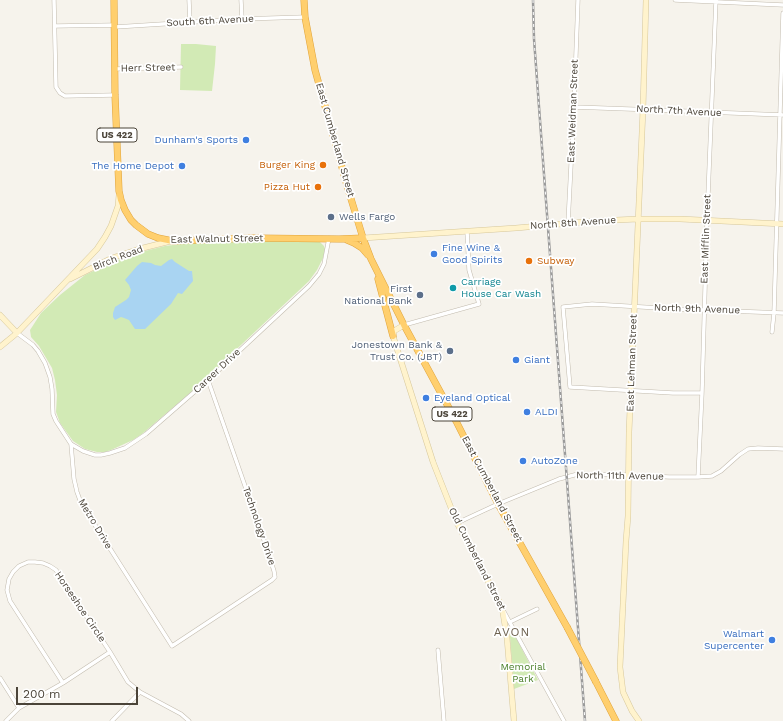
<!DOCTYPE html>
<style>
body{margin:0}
#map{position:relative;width:783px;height:721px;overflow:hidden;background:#f6f3ec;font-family:"Work Sans",sans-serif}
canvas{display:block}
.scale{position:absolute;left:16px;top:687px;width:122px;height:18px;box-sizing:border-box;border:2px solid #4b4439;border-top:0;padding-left:5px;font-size:12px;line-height:14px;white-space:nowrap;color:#4b4439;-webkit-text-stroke:3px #fff;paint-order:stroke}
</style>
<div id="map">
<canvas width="783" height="721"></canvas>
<div class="scale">200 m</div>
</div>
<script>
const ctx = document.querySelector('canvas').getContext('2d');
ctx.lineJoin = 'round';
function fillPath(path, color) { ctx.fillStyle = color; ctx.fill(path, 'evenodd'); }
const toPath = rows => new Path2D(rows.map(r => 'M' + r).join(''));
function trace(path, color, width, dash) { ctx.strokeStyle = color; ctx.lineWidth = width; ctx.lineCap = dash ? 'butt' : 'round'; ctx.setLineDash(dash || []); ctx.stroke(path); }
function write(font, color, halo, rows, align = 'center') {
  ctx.font = font + ' "Work Sans",sans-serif'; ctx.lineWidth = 3.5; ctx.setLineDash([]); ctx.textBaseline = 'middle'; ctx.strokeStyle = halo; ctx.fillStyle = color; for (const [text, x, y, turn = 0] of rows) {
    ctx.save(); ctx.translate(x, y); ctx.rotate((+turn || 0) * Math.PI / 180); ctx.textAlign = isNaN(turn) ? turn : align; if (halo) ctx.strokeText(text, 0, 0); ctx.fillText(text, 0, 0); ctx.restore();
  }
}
fillPath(toPath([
 [181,44,196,44,216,46,215,64,212,91,180,90],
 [293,240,319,241,324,246,325,249,323,258,317,270,309,281,190,393,142,434,133,440,111,450,105,452,97,452,85,449,73,441,60,423,56,412,57,395,55,380,52,368,39,346,31,337,30,330,32,327,41,313,60,295,85,275,112,262,141,252,165,246,189,243],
 [509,624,538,680,514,689]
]), '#d2eab5');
fillPath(toPath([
 [172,259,175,262,189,271,192,271,193,281,182,294,178,293,171,304,145,329,135,329,129,320,124,318,121,317,115,320,113,317,113,313,115,307,126,300,129,297,131,290,129,285,125,280,137,266,142,262,151,263,155,265,161,266,169,260]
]), '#a9d4f2');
const street = toPath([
 [54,0,56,87,60,93,65,96,115,95],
 [189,0,190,22],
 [241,0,242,19],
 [675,0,783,5],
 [55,26,115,25],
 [115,27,242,19,305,17],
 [115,69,181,67],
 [574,107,683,111,783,115],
 [568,223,574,107,578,0],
 [404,325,479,304,469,270,467,231],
 [772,332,774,313,783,13],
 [17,333,33,345,38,351,45,363,50,377,52,389,53,414,56,421,71,444,74,479,77,492,81,503,172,646,272,580,275,577,274,571,266,546,208,380],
 [702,393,673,393,570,387,563,307,592,304,676,309,783,313],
 [71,444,83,451,95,455,101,455,110,453,125,448,146,434,208,380,309,286,319,274,324,264,329,238],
 [698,477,702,393,707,220,716,0],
 [457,523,498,504,559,479,578,474,628,475,669,477,698,477,712,476,721,471,739,455,748,449,758,448,783,449],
 [503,610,564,721],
 [510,622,537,609],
 [438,650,444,721],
 [0,678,19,708],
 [63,683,10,601,7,590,9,579,13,572,19,566,28,562,35,562,43,563,50,566,56,570,110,652,128,682,140,692,181,714,189,721],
 [6,721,19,708,63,683,110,652],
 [112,721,140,692]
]);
const secondary = toPath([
 [363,238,516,228,595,221,638,219,680,219,783,224],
 [70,279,112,258,139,249,171,241],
 [0,315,17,333],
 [404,325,394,331,393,336,433,462,457,523,501,605,503,613,507,638,514,721],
 [0,347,17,333,97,249,105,237,111,226,118,206,119,195],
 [639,721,632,711,623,692,620,667,626,541,628,516,629,432,643,109,646,0]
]);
const highway = toPath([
 [114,0,115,95,119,191,121,200,125,210,131,220,136,225,148,234,158,238,173,241,254,238,339,239,363,238],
 [304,0,305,17,315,70,348,189,363,238,371,259,404,325,456,421,498,504,567,627],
 [347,240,354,243,362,248,368,255],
 [378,279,393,336],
 [596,682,616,721]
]);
trace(street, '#c2bbae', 4.5);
trace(secondary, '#d6c79b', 6);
trace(highway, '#e0a43c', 7);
trace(street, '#fff', 3.5);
trace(secondary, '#fff3cd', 5);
trace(highway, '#ffcf6e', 6);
const rail = toPath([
 [533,0,534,39,543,161,585,721]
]);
trace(rail, '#9a9a9a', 2.5);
trace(rail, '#fff', 1, [3]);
const highwayBridge = toPath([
 [567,627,596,682]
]);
trace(highwayBridge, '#e0a43c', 7, []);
trace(highwayBridge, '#ffcf6e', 6);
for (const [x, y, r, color] of [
 [246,140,4,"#3f7fe0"],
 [323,165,4,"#e8710a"],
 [182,166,4,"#3f7fe0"],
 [318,187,4,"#e8710a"],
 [331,217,4,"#5c6f8a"],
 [434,254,4,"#3f7fe0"],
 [529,261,4,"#e8710a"],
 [453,288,4,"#0f9aa8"],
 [420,295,4,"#5c6f8a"],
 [450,351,4,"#5c6f8a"],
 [516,360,4,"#3f7fe0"],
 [426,398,4,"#3f7fe0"],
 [527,412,4,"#3f7fe0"],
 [523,461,4,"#3f7fe0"],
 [772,640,4,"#3f7fe0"]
]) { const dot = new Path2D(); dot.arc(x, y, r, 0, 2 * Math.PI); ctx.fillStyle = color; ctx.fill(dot); trace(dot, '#fff', 1.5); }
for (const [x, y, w] of [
 [117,135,40],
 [452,414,40]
]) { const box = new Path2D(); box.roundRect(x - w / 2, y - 7, w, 14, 3); ctx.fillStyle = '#fff'; ctx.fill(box); trace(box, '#4b4439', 1); }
write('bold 9px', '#4b4439', null, [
 ["US 422",117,135],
 ["US 422",452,414]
]);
write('10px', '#4b4439', '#fff', [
 ["South 6th Avenue",210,21,-3],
 ["Herr Street",148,68,-1],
 ["East Weidman Street",573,111,-88],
 ["North 7th Avenue",679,111,3],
 ["East Cumberland Street",335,140,74],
 ["North 8th Avenue",573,223,-4],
 ["East Walnut Street",217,239,-1],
 ["East Mifflin Street",706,239,-88],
 ["Birch Road",118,258,-21],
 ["North 9th Avenue",697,309,2],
 ["East Lehman Street",632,363,-88],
 ["Career Drive",217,371,-43],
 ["North 11th Avenue",620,476,1],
 ["East Cumberland Street",492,489,62],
 ["Metro Drive",95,524,59],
 ["Technology Drive",259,526,71],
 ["Old Cumberland Street",477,559,63],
 ["Horseshoe Circle",80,607,56]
]);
write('10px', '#366cbe', '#fff', [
 ["Dunham's Sports",238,140,"right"],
 ["The Home Depot",174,166,"right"],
 ["Fine Wine &",442,248],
 ["Good Spirits",442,260],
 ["Giant",524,360],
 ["Eyeland Optical",434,398],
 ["ALDI",535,412],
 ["AutoZone",531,461],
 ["Walmart",764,634,"right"],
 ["Supercenter",764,646,"right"]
], 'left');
write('10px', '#c56008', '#fff', [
 ["Burger King",315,165],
 ["Pizza Hut",310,187],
 ["Subway",537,261,"left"]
], 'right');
write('10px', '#4e5e75', '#fff', [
 ["Wells Fargo",339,217,"left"],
 ["First",412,289],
 ["National Bank",412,301],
 ["Jonestown Bank &",442,345],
 ["Trust Co. (JBT)",442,357]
], 'right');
write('10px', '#0d838f', '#fff', [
 ["Carriage",461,282],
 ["House Car Wash",461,294]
], 'left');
write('10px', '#4a7f2a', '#fff', [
 ["Memorial",523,667],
 ["Park",523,679]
]);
ctx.letterSpacing = '1px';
write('12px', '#6e6250', '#fff', [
 ["AVON",512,632]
]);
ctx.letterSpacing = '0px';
</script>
